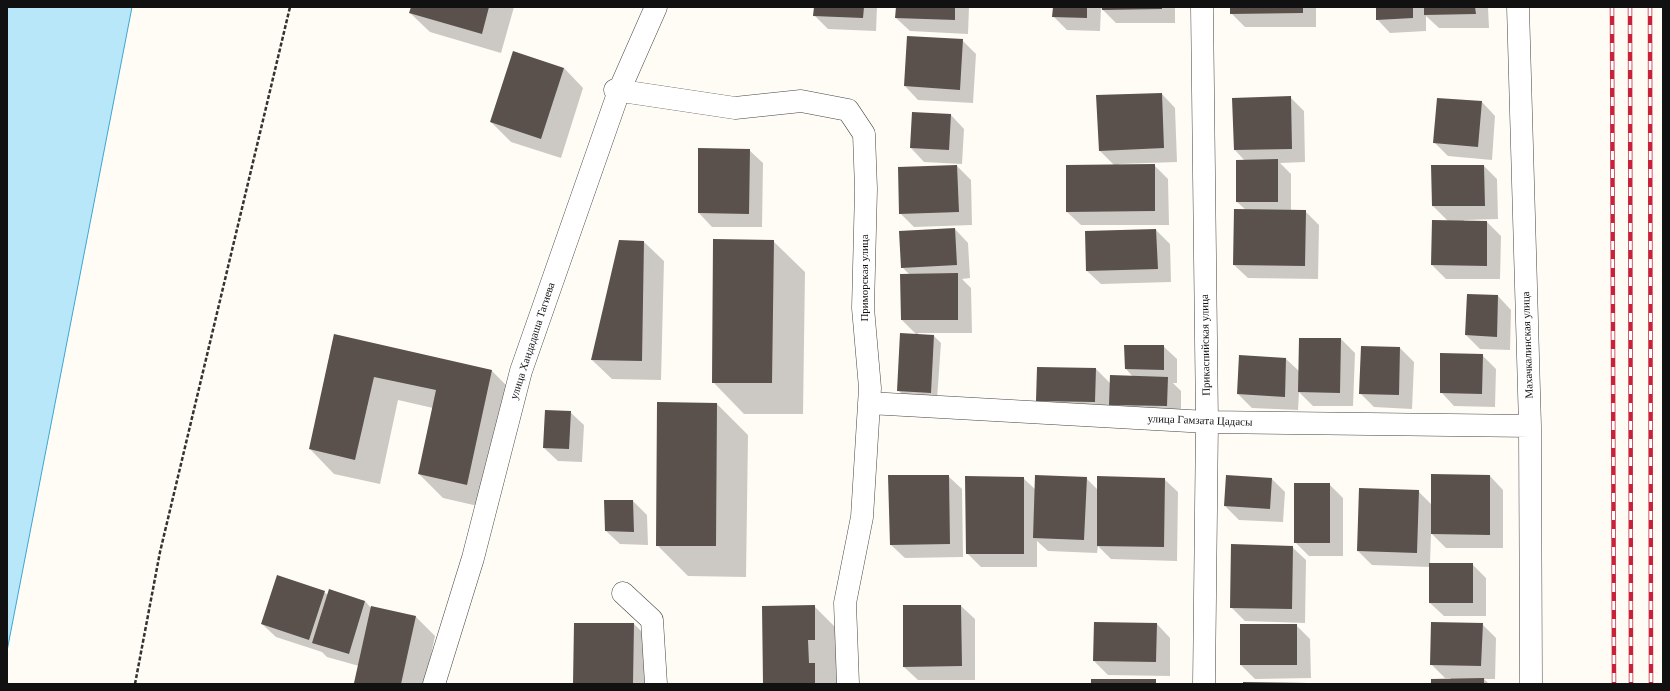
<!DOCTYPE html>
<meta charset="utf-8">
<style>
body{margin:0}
#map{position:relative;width:1670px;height:691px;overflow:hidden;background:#fffcf5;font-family:"Times New Roman",serif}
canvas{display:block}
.frame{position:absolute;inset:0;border:8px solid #111;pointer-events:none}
</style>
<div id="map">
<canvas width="1670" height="691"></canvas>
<div class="frame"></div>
</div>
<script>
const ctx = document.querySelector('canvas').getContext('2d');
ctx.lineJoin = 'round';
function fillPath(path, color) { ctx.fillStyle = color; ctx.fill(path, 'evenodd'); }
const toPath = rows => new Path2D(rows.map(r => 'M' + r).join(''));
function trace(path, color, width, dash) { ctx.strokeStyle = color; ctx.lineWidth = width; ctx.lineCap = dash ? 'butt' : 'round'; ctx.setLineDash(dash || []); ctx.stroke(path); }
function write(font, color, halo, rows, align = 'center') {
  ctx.font = font + ' "Times New Roman",serif'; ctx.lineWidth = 4; ctx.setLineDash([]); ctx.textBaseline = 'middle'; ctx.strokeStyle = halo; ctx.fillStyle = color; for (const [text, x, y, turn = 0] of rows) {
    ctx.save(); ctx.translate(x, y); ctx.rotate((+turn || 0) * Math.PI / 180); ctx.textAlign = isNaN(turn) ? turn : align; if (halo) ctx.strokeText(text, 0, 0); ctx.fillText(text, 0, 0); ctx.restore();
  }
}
const water = toPath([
 [7,7,132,7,7,651,7,7]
]);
fillPath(water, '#b7e7f9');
trace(water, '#3ba6d3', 1);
fillPath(toPath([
 [412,7,514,7,501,53,430,32,410,13],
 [815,7,877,7,876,31,828,29,814,15],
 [897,7,969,7,968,34,910,31,896,18],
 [1054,7,1175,7,1175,23,1116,23,1101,8,1100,31,1067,30,1053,16],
 [1231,7,1316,7,1316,27,1245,27,1231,13],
 [1377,7,1488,7,1489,28,1439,28,1426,16,1426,31,1390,33,1377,19],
 [962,40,976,54,973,103,918,100,905,86],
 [564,68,583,88,561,158,511,142,491,122],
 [1162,94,1175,108,1177,162,1119,164,1119,165,1154,165,1168,179,1169,225,1081,225,1067,212,1115,166,1099,150],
 [1290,97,1304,111,1305,162,1280,163,1291,174,1291,211,1305,211,1319,225,1318,279,1248,278,1234,265,1246,210,1237,202,1245,161,1235,150,1234,99],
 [1482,102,1495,116,1492,160,1448,156,1434,142],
 [951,115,964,129,962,164,924,162,911,148],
 [699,149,749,150,763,163,762,227,712,227,699,213],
 [957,166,971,180,972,225,914,227,900,213],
 [1432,166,1484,166,1497,179,1498,219,1464,220,1464,222,1487,222,1501,236,1500,279,1446,279,1432,265,1448,221,1433,206],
 [955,229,968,243,970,278,962,279,971,288,972,333,918,333,918,335,934,336,941,343,937,399,905,397,898,390,917,335,902,320,910,275,902,267],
 [1156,230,1170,244,1171,282,1101,284,1087,271],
 [773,241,805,272,803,414,744,414,713,382],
 [644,242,664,261,661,380,612,379,592,360],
 [1498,296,1511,310,1510,350,1480,349,1466,335],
 [334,335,492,371,516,395,491,509,443,498,419,474,433,408,398,400,380,484,334,474,310,449],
 [1300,339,1341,339,1355,353,1353,406,1313,406,1299,392,1298,410,1252,408,1238,394,1240,356,1286,359,1300,372],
 [1163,346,1177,359,1177,383,1173,383,1181,391,1181,420,1124,418,1109,403,1109,415,1051,414,1037,401,1096,369,1111,384,1133,377,1126,369],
 [1362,347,1400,348,1414,362,1412,409,1374,407,1360,393],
 [1482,355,1496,369,1495,407,1454,406,1441,392],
 [717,404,748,435,746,577,688,576,657,545],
 [570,412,584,425,582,462,558,461,544,448],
 [948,476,962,489,963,557,905,558,891,545],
 [1490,476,1503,490,1503,548,1446,548,1431,533,1430,564,1472,564,1486,578,1486,616,1444,616,1430,603,1430,567,1372,565,1358,551,1418,491,1432,505],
 [1023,478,1036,490,1086,478,1098,490,1164,479,1178,492,1177,561,1111,559,1098,546,1097,553,1048,551,1037,541,1037,567,981,567,967,553],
 [1272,479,1285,492,1283,522,1239,520,1225,506],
 [1329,484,1343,498,1343,556,1309,556,1295,542],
 [633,501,647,515,648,545,620,544,606,531],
 [1292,547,1306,560,1305,623,1245,621,1231,607],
 [324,592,328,595,365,601,371,608,416,617,435,636,425,684,357,684,355,683,359,666,327,657,322,652,276,637,262,624],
 [814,606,845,637,839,684,764,684],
 [961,606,975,619,975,680,918,680,904,667],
 [634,624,665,655,664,684,574,684],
 [1157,624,1170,638,1170,676,1108,675,1094,661],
 [1482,624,1496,638,1495,679,1484,679,1489,684,1432,684,1451,680,1451,678,1445,678,1431,664],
 [1296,625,1310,639,1311,678,1255,679,1241,665]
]), '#0003');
fillPath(toPath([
 [411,7,489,7,482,34,409,13],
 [814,7,864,7,863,18,813,16],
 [896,7,955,7,955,20,895,18],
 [1053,7,1087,7,1087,18,1052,17],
 [1102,7,1162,7,1162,9,1102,10],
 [1230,7,1303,7,1303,13,1230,14],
 [1376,7,1413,7,1413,18,1376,20],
 [1424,7,1475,7,1476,14,1424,15],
 [907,36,963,39,960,90,904,86],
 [513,51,564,68,541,139,490,122],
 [1162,93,1164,148,1099,151,1096,95],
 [1291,96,1292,149,1234,150,1232,98],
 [1437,98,1482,101,1478,147,1433,143],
 [912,112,951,114,949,150,910,148],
 [698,148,750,149,749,214,698,213],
 [1278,159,1278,202,1236,202,1236,160],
 [1155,164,1155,211,1066,212,1066,165],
 [957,165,959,212,899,214,898,167],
 [1431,165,1484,165,1485,206,1432,206],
 [1234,209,1306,210,1305,266,1233,265],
 [1432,220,1487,221,1487,266,1431,265],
 [955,228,957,265,901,268,899,231],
 [1156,229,1158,269,1086,271,1085,231],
 [713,239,774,240,772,383,712,383],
 [619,240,644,241,642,361,591,360],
 [958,273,958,320,901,320,900,274],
 [1467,294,1498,295,1497,337,1465,335],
 [900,333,934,335,931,393,897,391],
 [334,334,492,370,467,485,418,474,436,390,374,377,355,460,309,449],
 [1299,338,1341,338,1340,393,1298,392],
 [1124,345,1164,345,1164,370,1125,369],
 [1361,346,1400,347,1399,395,1359,394],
 [1440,353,1483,354,1482,394,1440,393],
 [1239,355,1286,358,1285,397,1237,394],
 [1037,367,1096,368,1095,402,1036,401],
 [1110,375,1168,377,1167,406,1109,405],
 [657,402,717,403,716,546,656,546],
 [545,410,571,411,569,449,543,448],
 [1431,474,1490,475,1490,535,1431,534],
 [888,475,949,475,950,544,890,545],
 [1035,475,1087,477,1084,540,1033,538],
 [1226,475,1272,478,1270,509,1224,506],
 [965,476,1024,477,1024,554,966,554],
 [1097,476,1165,478,1164,547,1097,546],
 [1294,483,1330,483,1330,543,1294,543],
 [1359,488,1419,490,1417,553,1357,551],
 [604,500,633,500,634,532,605,531],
 [1231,544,1293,546,1292,609,1230,608],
 [1429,563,1473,563,1473,603,1429,603],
 [277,575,325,591,309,640,261,624],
 [329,589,365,601,349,654,312,643],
 [815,605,815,640,808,640,809,663,815,663,815,684,763,684,762,606],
 [903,605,961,605,962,666,903,667],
 [371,606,416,616,401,684,354,683],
 [1094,622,1157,623,1156,662,1093,661],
 [1431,622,1483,623,1481,666,1430,665],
 [574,623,634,623,633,684,573,684],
 [1240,624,1297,624,1297,665,1240,665],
 [1484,678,1484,684,1431,684,1431,679],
 [1091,679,1156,679,1156,684,1091,684],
 [1243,682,1308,683,1308,684,1243,684]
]), '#5a504c');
const minor = toPath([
 [1202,7,1207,422,1204,684],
 [1518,7,1530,426,1531,684],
 [615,90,735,108,801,101,848,110,864,134,866,189,863,308,870,388,862,517,845,603,848,684],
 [869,403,1207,422,1530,426],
 [623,593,652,620,656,684],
 [434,684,473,558,521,371,619,91,656,7]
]);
trace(minor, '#444', 23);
trace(toPath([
 [135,684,160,552,290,7]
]), '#333', 2.5, [4, 2]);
trace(minor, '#fff', 22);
const rail = toPath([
 [1612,7,1614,684],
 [1630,7,1631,684],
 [1650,7,1651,684]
]);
trace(rail, '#c8223b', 4.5);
trace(rail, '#fff', 3, [9]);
write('11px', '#111', '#fff', [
 ["Приморская улица",865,278,-90],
 ["улица Хандадаша Тагиева",533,341,-72],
 ["Прикаспийская улица",1206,345,-91],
 ["Махачкалинская улица",1528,345,-92],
 ["улица Гамзата Цадасы",1200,421,2]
]);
</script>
